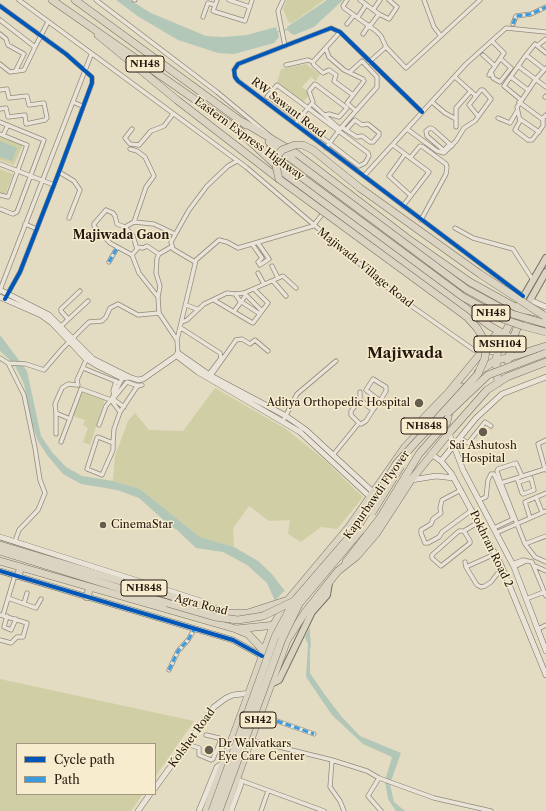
<!DOCTYPE html>
<style>
body{margin:0}
#map{position:relative;width:546px;height:811px;overflow:hidden;background:#e4dcc2;font-family:"Libre Caslon Text",serif}
canvas{display:block}
.legend{position:absolute;left:16px;top:743px;width:140px;height:52px;box-sizing:border-box;background:#f7edce;border:1px solid #a39782;margin:0;padding:5px 7px;list-style:none;font-size:12px;color:#241710}
.legend li{display:flex;align-items:center;gap:8px;height:20px}
.legend b{width:20px;border:1px solid #a39782}
</style>
<div id="map">
<canvas width="546" height="811"></canvas>
<ul class="legend">
<li><b style="height:5px;background:#0057b8"></b>Cycle path</li>
<li><b style="height:5px;background:#3c9ade"></b>Path</li>
</ul>
</div>
<script>
const ctx = document.querySelector('canvas').getContext('2d');
ctx.lineJoin = 'round';
function fillPath(path, color) { ctx.fillStyle = color; ctx.fill(path, 'evenodd'); }
const toPath = rows => new Path2D(rows.map(r => 'M' + r).join(''));
function trace(path, color, width, dash) { ctx.strokeStyle = color; ctx.lineWidth = width; ctx.lineCap = dash ? 'butt' : 'round'; ctx.setLineDash(dash || []); ctx.stroke(path); }
function write(font, color, halo, rows, align = 'center') {
  ctx.font = font + ' "Libre Caslon Text",serif'; ctx.lineWidth = 3; ctx.setLineDash([]); ctx.textBaseline = 'middle'; ctx.strokeStyle = halo; ctx.fillStyle = color; for (const [text, x, y, turn = 0] of rows) {
    ctx.save(); ctx.translate(x, y); ctx.rotate((+turn || 0) * Math.PI / 180); ctx.textAlign = isNaN(turn) ? turn : align; if (halo) ctx.strokeText(text, 0, 0); ctx.fillText(text, 0, 0); ctx.restore();
  }
}
fillPath(toPath([
 [287,0,324,0,292,23,289,23,283,9],
 [306,64,320,74,316,81,311,77,302,87,310,94,303,102,277,83,281,69],
 [0,135,23,144,14,165,0,160],
 [0,169,13,174,5,196,0,194],
 [215,388,286,429,322,458,363,497,337,529,321,527,301,542,288,534,290,520,269,521,249,506,233,528,234,547,200,537,140,489,113,481,115,456,128,421,135,413,149,430,183,431],
 [83,392,105,400,90,445,83,442,88,428,83,425,85,420,73,416],
 [0,679,194,721,155,777,155,744,17,744,17,794,143,794,131,811,0,811]
]), '#cfcea4');
fillPath(toPath([
 [116,0,130,0,151,13,206,36,223,37,247,35,276,27,279,37,274,43,234,54,218,53,178,40,139,17],
 [327,0,343,0,314,27,294,35,289,32,287,27],
 [0,141,17,148,12,161,0,157],
 [0,335,27,371,41,436,52,452,66,467,82,476,113,481,140,489,200,537,234,547,258,561,271,573,285,591,282,593,275,601,267,583,247,565,223,552,196,548,177,530,169,525,139,498,117,490,81,484,63,474,47,455,38,441,32,424,24,384,14,364,0,351],
 [310,627,310,673,325,695,341,716,360,736,401,753,390,784,394,802,405,811,396,811,388,799,385,781,392,757,363,744,349,731,332,715,306,677,308,645,305,637]
]), '#b2c7b8');
trace(toPath([
 [277,32,289,29],
 [310,638,310,647]
]), '#b2c7b8', 1.5);
const street = toPath([
 [19,0,246,167,400,298,474,350,498,353],
 [96,0,217,92,270,136],
 [134,0,135,0],
 [217,0,213,11,245,21,252,0],
 [229,0,250,7],
 [283,0,278,11,285,46],
 [347,0,343,6,344,8,376,31,381,36,386,47],
 [360,0,379,14,370,26],
 [424,0,434,27,441,36],
 [0,6,66,54,92,77,92,83,59,172,20,272,7,295],
 [373,10,380,0],
 [379,14,389,19,397,7,389,0],
 [203,17,208,3,215,5],
 [358,17,366,5],
 [0,20,35,47,48,22],
 [347,24,354,15],
 [513,24,516,16,531,14,546,7],
 [340,32,313,62,314,65,323,73,329,70,336,75,334,81,353,95],
 [0,34,6,39,8,45,24,54,16,70],
 [363,34,369,25],
 [538,45,546,39],
 [326,49,329,57,344,70,363,79,364,81,347,103,356,111],
 [483,55,495,66],
 [526,55,535,44,546,53],
 [369,62,386,47,406,68,480,0],
 [0,64,10,72,24,70,35,47],
 [286,65,308,60,313,62],
 [518,66,546,87],
 [491,71,493,78,500,82,511,68,501,59],
 [489,75,504,53,492,41],
 [511,77,528,90],
 [0,90,7,89,9,98,27,96,29,105,44,103,47,118,45,120,26,124,25,115,8,117,6,108,0,109],
 [268,96,359,166,365,163,369,156,368,153,308,108,313,102,309,91,315,84,347,108,339,117,329,114,325,115],
 [476,96,469,105,478,116],
 [267,97,277,85,308,108,295,124],
 [545,97,546,96],
 [521,100,504,86,526,55,544,69],
 [73,102,82,106],
 [432,102,445,113,456,119],
 [519,102,542,119,546,115],
 [312,104,340,129,326,148],
 [422,112,340,32,331,28,238,64,234,70,235,77,238,81,523,296],
 [498,118,510,123,517,111],
 [520,119,539,132],
 [543,119,543,126,532,140,528,140,515,130,520,121,517,107,536,79,546,68],
 [0,122,44,140,17,212,13,214,0,209],
 [342,127,346,130,357,137,362,136,370,142,373,142,379,135,379,133,368,124,362,125,355,120,346,130],
 [456,127,456,108,471,91],
 [132,129,125,138,130,144,139,145,151,131,164,126,173,114],
 [340,129,377,87,377,77,362,61,350,72],
 [407,129,437,151,444,153,456,141,464,128,475,121,491,99,483,90,481,90,476,96,455,77],
 [0,134,27,145,8,197,0,195],
 [3,135,8,125],
 [450,144,444,150,442,149,427,136,426,131,430,128,433,129,452,146],
 [393,145,429,172,403,206],
 [130,149,137,151,145,157,154,176,146,187,134,222],
 [405,154,389,176,410,195],
 [410,158,420,146,423,147,446,164,447,167,446,174,421,220],
 [0,164,54,185],
 [59,172,74,181,80,190,69,218],
 [364,176,466,64,506,28,546,32],
 [106,210,113,213,115,216,117,224,125,227,133,236,137,249,132,255,110,243,94,226,94,224,106,210],
 [25,224,37,229],
 [313,226,324,212],
 [125,227,134,222,154,224,175,234],
 [455,228,473,238,513,249,533,280],
 [252,244,262,258,258,262,260,265,269,259,258,243],
 [137,247,143,248,147,246,159,254],
 [132,255,139,273,158,297,159,313],
 [109,262,117,248],
 [195,262,173,249,171,242,189,210,207,186,228,166,237,161],
 [272,266,278,278],
 [258,273,264,284],
 [273,281,286,296],
 [0,290,91,55],
 [244,293,262,311,268,303,254,289],
 [235,294,240,301,260,314],
 [158,297,160,286,156,273,157,258,159,254,171,247],
 [214,300,251,322,253,323,262,311],
 [186,305,197,309],
 [235,310,246,295],
 [68,319,61,311,61,309,80,291],
 [182,322,187,320,204,304,227,293,235,294,244,293,283,276,296,288],
 [60,327,88,301],
 [181,328,220,353,221,358,209,374],
 [178,353,177,340,196,260,219,240,227,242,238,248,313,226],
 [0,358,8,363,24,395,35,448,40,480,45,493,38,510,19,530,15,541],
 [8,363,26,364,44,370,62,349,89,322,102,321,106,317,110,308,118,304,138,315,159,313,177,340],
 [83,368,120,383],
 [210,377,236,340,242,339,250,344,255,340,268,351],
 [78,385,77,380,87,358],
 [114,395,113,391,116,381],
 [360,400,360,392],
 [124,407,113,399,127,382,138,386,142,385],
 [373,410,380,401,386,391,386,387,373,379,366,390,380,401],
 [120,412,138,385],
 [56,413,56,434],
 [70,419,56,413,55,404,62,388,68,384,77,385],
 [283,421,297,394,336,361],
 [460,438,468,443,485,422,491,426],
 [61,442,81,389,111,400,106,406,99,425],
 [113,443,98,437,97,438,87,469,102,475,113,450,113,443,114,429,120,412,111,400,123,377],
 [333,455,359,423,361,424,366,421,373,410,360,400,351,411,351,415,359,423],
 [545,469,538,444,546,440],
 [546,470,545,469,501,483,525,544,535,557,546,562],
 [517,478,522,493,523,494,534,490,531,478,519,482],
 [501,483,497,471,498,469,516,463,522,476],
 [461,490,442,500,440,508,441,513,433,519,431,524,421,530,421,533,425,543,428,543,439,537,442,532,472,510],
 [536,497,542,512],
 [479,500,486,497,488,480,491,474,494,474,513,519,494,528],
 [530,518,525,502,546,493],
 [464,531,459,531,432,555,432,558,441,566,470,543,470,541,464,531,477,523],
 [496,533,546,511],
 [525,544,546,536],
 [465,562,466,567,477,585,481,587,485,586,491,582,502,568],
 [512,564,523,560,532,562,546,596],
 [535,566,546,571],
 [466,567,495,554],
 [514,567,526,561],
 [8,598,36,608,41,599],
 [526,599,544,592],
 [24,603,27,593],
 [0,615,27,623,23,637,17,637,11,643,0,640],
 [3,615,15,575],
 [7,616,4,627,11,630,16,619],
 [538,629,546,625],
 [169,670,178,651,188,640,194,630],
 [260,715,314,734],
 [206,735,219,738,220,742,229,745],
 [251,740,332,760,330,787,340,801,344,811],
 [187,744,199,748,199,755,211,760,213,759,220,742],
 [332,760,367,771,379,778,434,798,491,811],
 [379,778,368,796,381,811],
 [237,779,324,811],
 [261,811,268,791]
]);
const secondary = toPath([
 [0,290,49,315,93,359,129,377,138,380,143,379,176,356,178,353,211,376,286,416,306,430,372,491],
 [0,297,41,315,52,323,85,358,96,365,122,378,129,377],
 [530,300,546,307],
 [177,356,198,372,300,432,369,496],
 [449,433,463,470,514,567,546,651],
 [431,454,441,461,451,473,501,565,546,675],
 [441,461,476,418,502,394,546,377],
 [411,480,436,476,454,478],
 [0,537,207,603],
 [0,571,233,640,262,656],
 [268,667,276,645],
 [155,788,214,707,226,698,233,695,251,693],
 [138,811,150,794],
 [199,811,217,767,223,763],
 [231,811,241,784,236,779]
]);
const primary = toPath([
 [517,308,546,258],
 [525,309,546,272],
 [271,684,279,680,312,612,327,595,329,583]
]);
const highway = toPath([
 [52,0,240,131],
 [75,0,246,125],
 [98,35,177,100,279,179],
 [243,122,297,154,407,238,470,282,517,308,540,313],
 [237,129,284,173,490,326,513,339],
 [269,142,293,160],
 [266,150,288,167],
 [508,361,513,339,523,312],
 [478,372,496,360,508,358,546,346],
 [498,383,496,360,499,345,513,317],
 [420,430,420,422,448,393,499,331],
 [0,545,228,613,248,613,288,600],
 [0,551,167,603],
 [0,561,236,629,276,625],
 [346,562,380,518,419,454,447,422,449,412],
 [18,576,21,567],
 [87,597,90,587],
 [238,630,248,634,264,651],
 [206,811,274,624,288,600,349,527,405,447,462,387],
 [225,811,287,640,306,611,338,571,357,556,376,534,411,480,449,433,487,390,507,377,546,362]
]);
trace(street, '#928b7c', 5);
trace(secondary, '#777163', 6);
trace(primary, '#777163', 8);
trace(highway, '#777163', 8);
trace(street, '#e9e4d7', 3.5);
trace(secondary, '#e9e4d7', 5);
trace(primary, '#dcd4c2', 6);
trace(highway, '#dcd4c2', 7);
const highwayBridge = toPath([
 [293,160,466,289,512,314,546,324],
 [288,167,463,297,503,319,523,326,546,332],
 [448,413,488,375,546,353],
 [372,513,401,466],
 [167,603,215,617,238,620,263,616,294,601],
 [212,811,275,637,294,601,357,528,396,464,478,374,485,358,486,348,483,338,477,328,467,317,279,179,276,166,278,155,282,150,295,145,303,145,313,150,360,188,480,274,546,317],
 [219,811,282,639,299,604,361,530]
]);
trace(highwayBridge, '#777163', 8, []);
trace(highwayBridge, '#dcd4c2', 7);
trace(toPath([
 [513,24,516,16,531,14,546,7],
 [109,262,117,248],
 [169,670,178,651,188,640,194,630],
 [260,715,314,734]
]), '#3c9ade', 3, [6, 3]);
trace(toPath([
 [0,6,66,54,92,77,92,83,59,172,20,272,5,299],
 [422,112,340,32,331,28,238,64,234,70,235,77,238,81,523,296],
 [0,571,233,640,262,656]
]), '#0057b8', 4);
for (const [x, y, r, color] of [
 [419,403,5,"#675c4e"],
 [483,432,5,"#675c4e"],
 [103,525,4,"#675c4e"],
 [209,750,5,"#675c4e"]
]) { const dot = new Path2D(); dot.arc(x, y, r, 0, 2 * Math.PI); ctx.fillStyle = color; ctx.fill(dot); trace(dot, '#f7edce', 1.5); }
for (const [x, y, w] of [
 [145,64,38],
 [491,313,38],
 [500,344,52],
 [424,426,46],
 [144,588,46],
 [258,720,36]
]) { const box = new Path2D(); box.roundRect(x - w / 2, y - 8, w, 16, 3); ctx.fillStyle = '#f7edce'; ctx.fill(box); trace(box, '#241710', 1); }
write('bold 10px', '#241710', null, [
 ["NH48",145,64],
 ["NH48",491,313],
 ["MSH104",500,344],
 ["NH848",424,426],
 ["NH848",144,588],
 ["SH42",258,720]
]);
write('11px', '#241710', '#f7edce', [
 ["RW Sawant Road",288,108,38],
 ["Eastern Express Highway",249,139,36],
 ["Majiwada Village Road",365,268,39],
 ["Kapurbawdi Flyover",377,495,-55],
 ["Pokhran Road 2",491,549,64],
 ["Agra Road",201,605,15],
 ["Kolshet Road",192,738,-54]
]);
write('11px', '#241710', '#f7edce', [
 ["Aditya Orthopedic Hospital",410,403,"right"],
 ["Sai Ashutosh",483,446,"center"],
 ["Hospital",483,459,"center"],
 ["CinemaStar",111,525],
 ["Dr Walvatkars",218,744],
 ["Eye Care Center",218,757]
], 'left');
write('bold 12px', '#241710', '#f7edce', [
 ["Majiwada Gaon",121,236]
]);
write('bold 15px', '#241710', '#f7edce', [
 ["Majiwada",405,354]
]);
</script>
